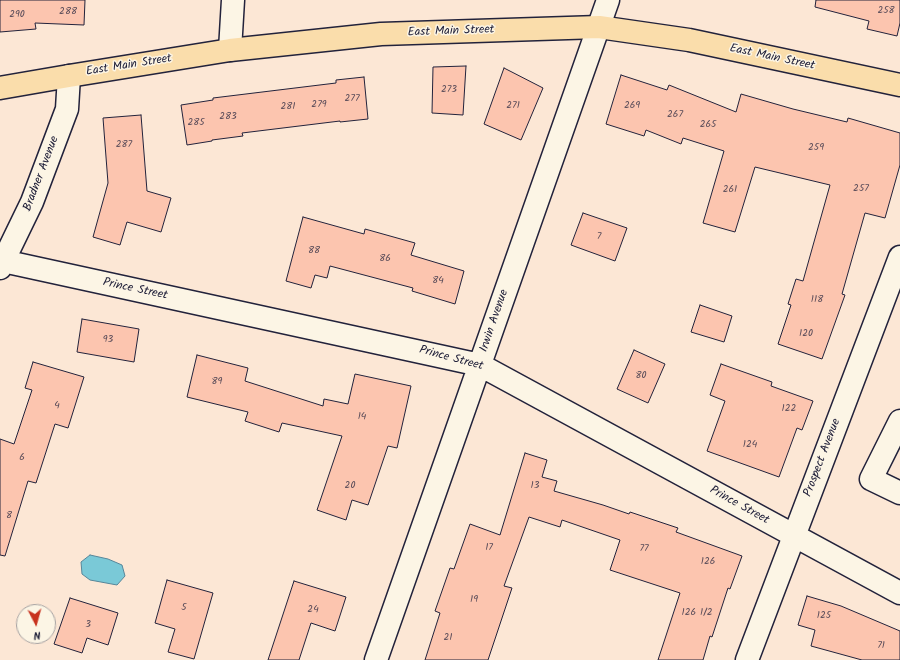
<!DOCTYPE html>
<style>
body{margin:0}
#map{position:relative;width:900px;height:660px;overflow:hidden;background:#fce7d5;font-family:Kalam,sans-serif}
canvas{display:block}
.north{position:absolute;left:16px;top:604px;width:40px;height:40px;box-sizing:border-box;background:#fcf5e5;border:1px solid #a5a1a1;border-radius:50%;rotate:174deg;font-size:11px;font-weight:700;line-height:16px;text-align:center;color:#22223b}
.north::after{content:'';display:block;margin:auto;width:14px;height:18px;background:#c8321e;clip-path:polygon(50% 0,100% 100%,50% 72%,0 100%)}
</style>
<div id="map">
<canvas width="900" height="660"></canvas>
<div class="north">N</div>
</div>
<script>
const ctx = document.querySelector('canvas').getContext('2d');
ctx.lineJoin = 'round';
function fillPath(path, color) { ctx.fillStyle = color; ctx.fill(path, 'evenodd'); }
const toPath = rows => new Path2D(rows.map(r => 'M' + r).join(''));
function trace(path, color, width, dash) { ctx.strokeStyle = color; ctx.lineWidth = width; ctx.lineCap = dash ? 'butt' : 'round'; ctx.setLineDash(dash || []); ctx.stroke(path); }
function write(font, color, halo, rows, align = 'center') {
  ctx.font = font + ' Kalam,sans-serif'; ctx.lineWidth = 3; ctx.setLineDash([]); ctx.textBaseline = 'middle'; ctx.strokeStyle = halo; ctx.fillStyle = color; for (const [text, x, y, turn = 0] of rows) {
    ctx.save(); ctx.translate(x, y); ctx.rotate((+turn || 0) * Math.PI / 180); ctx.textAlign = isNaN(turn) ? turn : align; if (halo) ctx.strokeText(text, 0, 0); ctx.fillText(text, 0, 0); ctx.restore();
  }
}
const water = toPath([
 [90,555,108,559,122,565,125,576,117,585,90,580,82,574,81,562,90,555]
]);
fillPath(water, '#7ac9d7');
trace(water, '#578699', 1);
const building = toPath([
 [0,0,85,0,84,25,35,23,36,29,0,32,0,0],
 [816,0,900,0,900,23,897,36,867,29,869,21,815,7,816,0],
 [466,66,463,115,432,113,433,67,466,66],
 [504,68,543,88,521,140,484,124,504,68],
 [621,75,667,90,669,85,736,112,741,94,793,109,847,122,848,118,900,133,900,165,885,218,865,213,842,294,845,295,822,359,778,344,791,305,788,304,796,279,803,281,830,185,755,167,735,232,703,223,724,151,683,138,681,144,646,130,644,136,606,124,621,75],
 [364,77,368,119,340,122,340,121,242,133,243,136,212,140,212,141,187,145,181,105,213,100,213,98,336,83,336,80,364,77],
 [141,115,147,191,171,198,161,232,127,222,120,245,93,237,108,183,103,118,141,115],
 [583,213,627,228,615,261,571,245,583,213],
 [303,217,364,234,365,229,415,243,411,255,464,271,455,304,412,291,413,288,330,266,327,278,315,275,311,288,286,281,303,217],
 [700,305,732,316,724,342,691,332,700,305],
 [82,319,139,329,134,362,77,352,82,319],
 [634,350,665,364,648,403,617,389,634,350],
 [197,355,248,368,245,381,323,406,324,399,348,404,355,374,411,386,397,448,388,446,368,505,352,500,346,520,317,510,342,436,282,423,279,432,245,421,248,412,187,397,197,355],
 [33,362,84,377,68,428,55,424,36,483,28,481,5,556,0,555,0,439,14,444,32,390,25,388,33,362],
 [721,364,772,382,771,386,813,401,802,430,797,428,779,477,707,451,725,401,710,395,721,364],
 [525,453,547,460,542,477,557,481,554,491,603,505,629,514,630,512,678,528,676,532,742,556,730,589,728,588,712,637,710,636,703,660,658,660,680,593,610,570,620,540,562,520,560,527,529,517,504,586,512,588,488,660,425,660,440,613,435,611,450,568,454,569,470,524,500,535,525,453],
 [167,580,213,593,194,659,168,652,175,629,155,623,167,580],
 [294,581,346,597,335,631,311,623,299,660,268,660,294,581],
 [807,596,841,606,900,631,900,660,862,660,811,646,815,630,798,625,807,596],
 [70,598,118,613,108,645,87,638,82,653,54,644,70,598]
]);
fillPath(building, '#fcc5af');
trace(building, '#22223b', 1);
const minor = toPath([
 [230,50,233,0],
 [3,261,480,365,900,593],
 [0,268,32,202,67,109,69,76],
 [900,421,871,479,900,493],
 [376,660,608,0],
 [747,660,900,257]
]);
const major = toPath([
 [0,88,69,76,230,50,381,34,599,27,689,40,900,85]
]);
trace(minor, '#22223b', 25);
trace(major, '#22223b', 25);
trace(minor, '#fcf5e5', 22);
trace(major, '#faddab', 22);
write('10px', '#584b58', null, [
 ["258",886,11],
 ["288",68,12],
 ["290",17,15],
 ["273",449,90],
 ["277",352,99],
 ["279",319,105],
 ["271",513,106],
 ["269",632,106],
 ["281",288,107],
 ["267",675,115],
 ["283",228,117],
 ["285",196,123],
 ["265",708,125],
 ["287",124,145],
 ["259",816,148],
 ["257",861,189],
 ["261",730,190],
 ["7",599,237],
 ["88",314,251],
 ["86",385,259],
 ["84",438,281],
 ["118",817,300],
 ["120",806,334],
 ["93",108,340],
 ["80",641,376],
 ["89",217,382],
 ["4",57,406],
 ["122",789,409],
 ["14",362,417],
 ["124",750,445],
 ["6",22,458],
 ["20",350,486],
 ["13",535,486],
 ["8",9,516],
 ["17",489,548],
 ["77",644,549],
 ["126",708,562],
 ["19",474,600],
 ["5",184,608],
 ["24",313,610],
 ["126 1/2",697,613],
 ["125",824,616],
 ["3",88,625],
 ["21",448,638],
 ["71",881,646]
]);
write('12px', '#22223b', '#fcf5e5', [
 ["East Main Street",451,32,-2],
 ["East Main Street",772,58,12],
 ["East Main Street",129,66,-9],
 ["Bradner Avenue",42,174,-69],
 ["Prince Street",135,290,12],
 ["Irwin Avenue",495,321,-71],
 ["Prince Street",451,359,15],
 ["Prospect Avenue",823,458,-69],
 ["Prince Street",739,506,29]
]);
</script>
